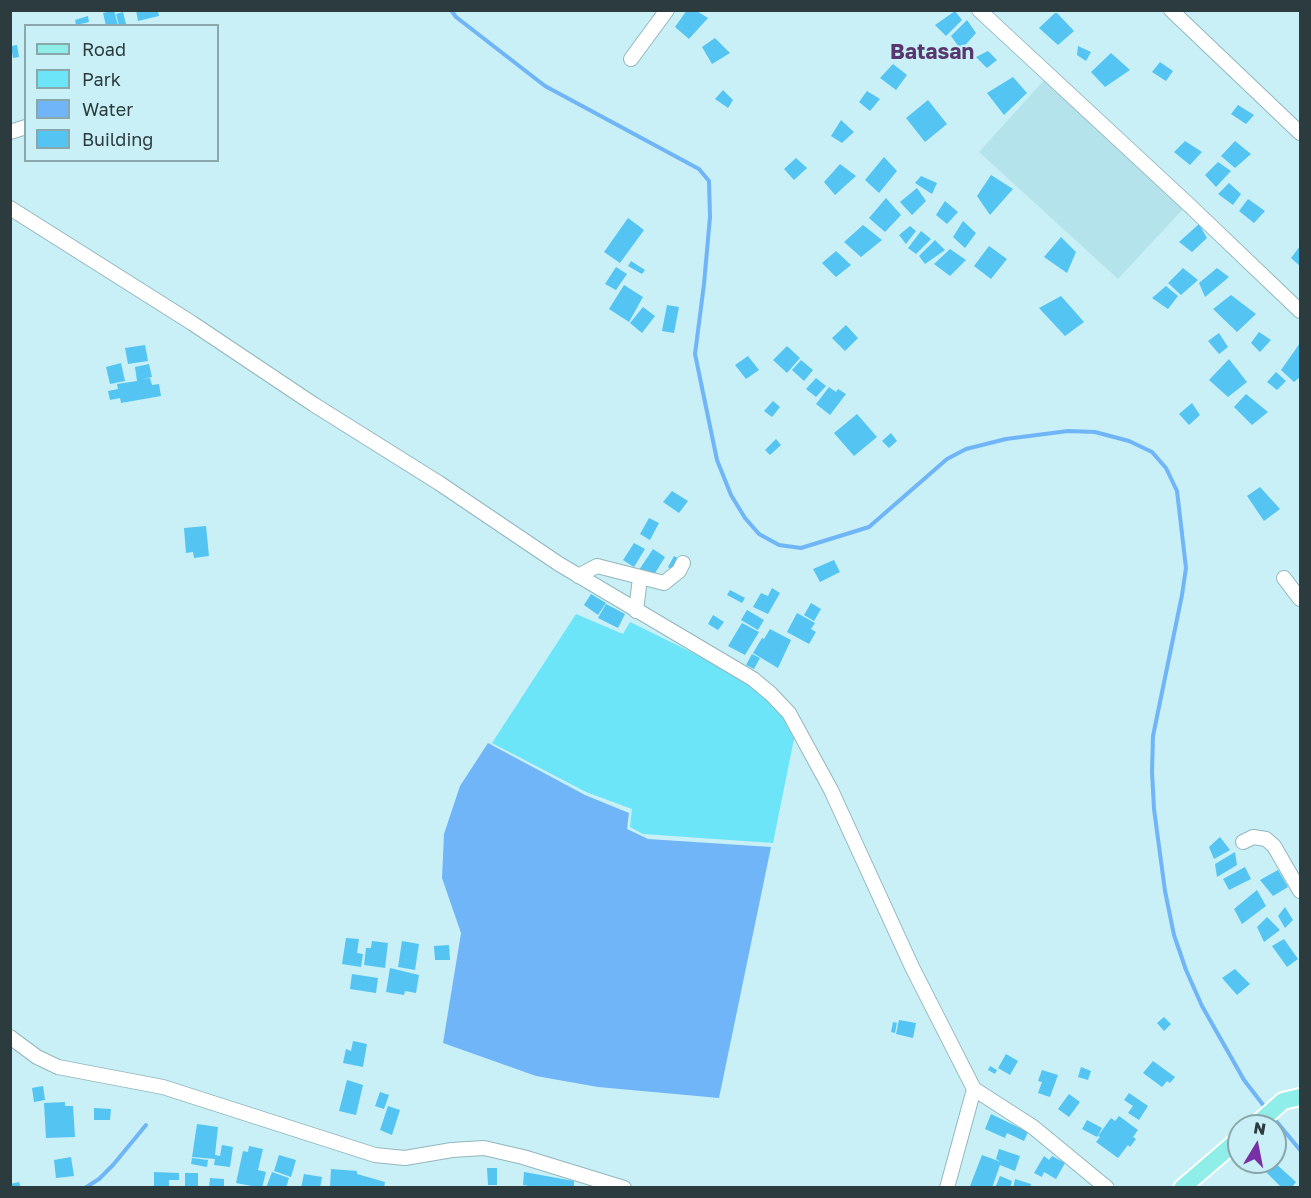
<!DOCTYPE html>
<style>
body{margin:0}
#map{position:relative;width:1311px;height:1198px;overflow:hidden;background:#c9f0f6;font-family:"Golos Text",sans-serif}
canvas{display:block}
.frame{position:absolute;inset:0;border:12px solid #2c3c3e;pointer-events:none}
.legend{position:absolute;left:24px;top:24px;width:195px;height:138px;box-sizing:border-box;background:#c9f0f6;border:2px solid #8aa8ac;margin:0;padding:8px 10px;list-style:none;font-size:18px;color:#2c3c3e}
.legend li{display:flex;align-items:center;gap:12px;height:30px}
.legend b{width:30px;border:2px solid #8aa8ac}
.north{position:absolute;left:1227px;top:1114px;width:60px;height:60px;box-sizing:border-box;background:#c9f0f6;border:2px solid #8aa8ac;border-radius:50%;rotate:10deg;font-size:16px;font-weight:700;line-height:24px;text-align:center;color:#2c3c3e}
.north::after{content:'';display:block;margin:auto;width:21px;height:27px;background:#7731a4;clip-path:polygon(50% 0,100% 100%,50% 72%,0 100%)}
</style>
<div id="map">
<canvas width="1311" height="1198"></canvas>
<div class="frame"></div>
<ul class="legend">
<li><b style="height:8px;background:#8feee8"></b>Road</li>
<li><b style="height:16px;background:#6ce5f8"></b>Park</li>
<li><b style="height:16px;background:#6fb5f8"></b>Water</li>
<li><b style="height:16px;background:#54c4f3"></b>Building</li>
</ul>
<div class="north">N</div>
</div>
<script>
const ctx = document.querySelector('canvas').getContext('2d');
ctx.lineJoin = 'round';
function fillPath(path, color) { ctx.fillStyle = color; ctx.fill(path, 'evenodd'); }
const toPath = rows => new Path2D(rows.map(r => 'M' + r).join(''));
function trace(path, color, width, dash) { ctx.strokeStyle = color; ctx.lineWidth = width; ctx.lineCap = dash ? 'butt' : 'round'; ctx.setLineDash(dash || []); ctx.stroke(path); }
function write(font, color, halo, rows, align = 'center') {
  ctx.font = font + ' "Golos Text",sans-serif'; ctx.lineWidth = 4.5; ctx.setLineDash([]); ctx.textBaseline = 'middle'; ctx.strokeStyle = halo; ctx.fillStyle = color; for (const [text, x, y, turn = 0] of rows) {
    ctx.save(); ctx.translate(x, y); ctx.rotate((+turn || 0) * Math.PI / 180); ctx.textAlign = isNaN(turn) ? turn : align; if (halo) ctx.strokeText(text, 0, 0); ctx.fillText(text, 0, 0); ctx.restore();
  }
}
fillPath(toPath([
 [1047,77,1185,207,1118,279,979,152]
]), '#b4e3eb');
fillPath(toPath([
 [576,614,623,634,630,622,730,671,756,687,796,729,773,843,643,834,630,827,632,809,586,792,492,743]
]), '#6ce5f8');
fillPath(toPath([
 [488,743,585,795,629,813,627,829,648,839,771,847,719,1098,598,1087,536,1076,443,1043,461,933,442,878,444,834,460,786]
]), '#6fb5f8');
trace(toPath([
 [451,10,456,17,545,86,699,169,709,181,710,217,704,284,695,354,717,460,731,495,745,518,759,534,779,545,801,548,869,527,947,459,966,449,1006,439,1068,431,1095,432,1129,441,1152,452,1166,468,1177,491,1186,568,1182,595,1153,736,1152,772,1154,809,1165,891,1174,935,1186,970,1202,1006,1244,1080,1267,1110],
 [1272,1116,1300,1150],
 [85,1188,99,1179,113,1165,146,1125]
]), '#6fb5f8', 4);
fillPath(toPath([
 [114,10,118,26,106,26,103,13],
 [136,10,158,10,159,16,138,21],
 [687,10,695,10,708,18,689,39,675,27],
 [955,11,962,20,946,36,935,25],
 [123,12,126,24,119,26,116,14],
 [1055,13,1057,13,1074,31,1058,45,1039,28],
 [88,16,89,22,76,25,75,20],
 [967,20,976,33,961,50,951,36],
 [715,38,730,53,712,64,702,47],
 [17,45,19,57,13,58,11,46],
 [1078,46,1091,52,1086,61,1077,55],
 [988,51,997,60,987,68,976,57],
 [1111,53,1130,70,1105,87,1091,72],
 [1160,62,1173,71,1166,81,1152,72],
 [893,64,907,75,896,90,880,78],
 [1013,77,1027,93,1004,115,987,93],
 [723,90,733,100,728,108,715,99],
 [867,91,880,99,870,111,859,102],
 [928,100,947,124,925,142,906,118],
 [1238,105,1254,115,1246,124,1231,114],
 [841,120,854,132,842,143,831,136],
 [1185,141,1202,152,1190,165,1174,152],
 [1235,141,1251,154,1235,168,1221,156],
 [884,157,897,171,879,193,865,180],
 [796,158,807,168,794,180,784,169],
 [1218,162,1231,171,1216,187,1205,175],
 [840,164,856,176,835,195,824,182],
 [991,175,1013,189,990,215,977,196],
 [921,176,937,183,932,194,915,183],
 [1229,183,1241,194,1233,205,1218,194],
 [917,188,926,201,912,215,900,202],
 [886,198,901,215,885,232,869,218],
 [1248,199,1265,211,1254,223,1239,211],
 [945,201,958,212,947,224,936,215],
 [628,218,644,230,620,263,604,252],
 [963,221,976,233,965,248,953,237],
 [1199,224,1207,238,1192,252,1179,242],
 [863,225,882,240,861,257,844,242],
 [910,226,916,231,906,244,899,235],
 [921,231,931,239,916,254,908,248],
 [1061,237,1076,252,1067,273,1044,257],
 [935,240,945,250,925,264,919,256],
 [989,246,1007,259,991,279,974,266],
 [1300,246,1300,266,1291,258],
 [950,249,966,260,950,276,934,264],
 [836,251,851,265,836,277,822,263],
 [631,261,645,270,642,274,628,266],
 [616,267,627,274,616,290,605,284],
 [1183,268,1198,280,1181,295,1168,283],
 [1217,268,1229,277,1205,297,1199,283],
 [624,285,643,297,629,322,609,309],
 [1166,286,1178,296,1168,309,1152,298],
 [1231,295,1256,314,1237,332,1213,309],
 [1061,296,1084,322,1065,336,1039,308],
 [667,305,679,307,674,333,662,331],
 [643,307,655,316,642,333,630,323],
 [846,325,858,338,845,351,832,338],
 [1259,332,1271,340,1260,352,1251,343],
 [1219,333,1228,347,1219,354,1208,341],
 [1300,343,1300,377,1294,382,1281,370],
 [145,345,148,361,128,364,125,348],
 [787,346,800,358,787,373,773,360],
 [748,356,759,370,746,379,735,365],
 [1229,359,1247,382,1228,397,1209,380],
 [801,360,813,370,804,381,792,370],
 [121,363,125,381,110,384,106,367],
 [149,364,152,377,143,379,150,378,152,385,159,384,161,396,121,403,120,398,110,400,108,391,118,389,117,384,137,381,135,367],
 [1276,372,1286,381,1277,390,1267,382],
 [816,378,826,386,816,397,806,389],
 [829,387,836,392,838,389,846,394,830,415,816,404],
 [1246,394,1268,412,1252,425,1234,407],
 [773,401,780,407,772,417,764,411],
 [1192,403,1200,415,1189,425,1179,414],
 [857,414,877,437,854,456,834,433],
 [891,433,897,441,889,448,882,441],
 [776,439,781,445,770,455,765,450],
 [1260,487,1280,509,1264,521,1247,496],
 [672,491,688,501,679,513,663,502],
 [649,518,659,523,650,540,640,534],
 [206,526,209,556,194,558,193,552,186,553,184,528],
 [634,543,645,549,634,567,623,560],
 [653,549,665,557,652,578,639,570],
 [674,556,681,560,674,571,668,567],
 [834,560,840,572,820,582,813,569],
 [772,588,780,593,768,614,753,607,761,593,768,596],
 [730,590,745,598,742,603,727,595],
 [591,594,606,603,598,615,584,605],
 [811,603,821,609,814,621,804,615],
 [606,604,625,614,618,628,598,618],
 [747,610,764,620,758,630,741,620],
 [797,613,815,623,811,629,816,632,809,644,787,632],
 [713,615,724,622,718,630,708,624],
 [742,623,759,632,745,655,728,646],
 [770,629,791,640,778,668,753,653,762,638,764,639],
 [752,654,760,658,754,669,746,665],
 [1220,837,1230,850,1214,859,1209,847],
 [1235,852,1237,865,1217,877,1215,864],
 [1245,867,1251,879,1229,890,1223,879],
 [1278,870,1288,887,1273,896,1260,880],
 [1257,890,1266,906,1242,924,1234,909],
 [1285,907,1293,920,1285,928,1278,916],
 [1267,917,1280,930,1264,942,1257,927],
 [346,938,359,939,357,953,363,954,361,967,342,964],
 [1284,939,1298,959,1287,967,1272,946],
 [372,941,388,943,385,968,364,965,366,948,371,948],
 [402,941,419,944,415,970,398,967],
 [449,945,450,960,435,960,434,946],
 [390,968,419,975,416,993,405,991,404,995,386,992],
 [1235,969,1250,984,1237,995,1222,978],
 [352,974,378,978,376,993,350,989],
 [1164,1017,1171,1024,1164,1031,1157,1023],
 [899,1020,916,1023,913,1038,896,1034],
 [893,1022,897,1023,895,1033,891,1032],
 [353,1041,367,1044,363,1067,343,1063,346,1049,351,1051],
 [1006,1054,1018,1061,1010,1075,998,1068],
 [1153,1061,1175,1077,1170,1083,1167,1081,1162,1087,1143,1073],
 [990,1066,997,1070,995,1074,988,1070],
 [1081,1067,1091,1071,1088,1080,1078,1077],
 [1042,1070,1058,1075,1050,1097,1038,1093,1042,1082,1038,1081],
 [347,1080,363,1085,356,1115,339,1111],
 [43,1086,45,1100,34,1102,32,1088],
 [380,1092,389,1095,384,1109,375,1106],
 [1129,1093,1148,1106,1139,1120,1128,1113,1133,1106,1124,1100],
 [1069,1094,1080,1102,1069,1117,1058,1109],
 [65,1102,65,1106,73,1106,75,1137,46,1138,44,1103],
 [388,1106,400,1110,392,1135,380,1130],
 [94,1108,111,1109,110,1120,94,1120],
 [991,1114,1028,1132,1024,1141,1007,1133,1005,1138,985,1129],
 [1119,1116,1138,1130,1133,1137,1136,1139,1130,1147,1128,1145,1118,1158,1096,1142,1100,1137,1098,1136,1111,1118,1115,1121],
 [1087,1120,1102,1128,1097,1137,1082,1129],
 [197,1124,218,1127,215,1155,220,1156,222,1145,233,1147,230,1167,214,1165,215,1159,192,1157],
 [249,1146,263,1149,258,1170,266,1172,262,1188,236,1183,243,1151,248,1152],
 [999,1149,1020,1156,1015,1171,1000,1165,992,1188,970,1186,982,1155,1001,1162,996,1159],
 [279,1155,296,1160,291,1177,274,1171],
 [1044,1156,1049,1160,1052,1156,1065,1163,1056,1179,1044,1172,1042,1177,1034,1173],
 [71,1157,74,1176,56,1178,54,1160],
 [192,1158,208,1160,207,1167,191,1164],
 [1274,1162,1296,1182,1291,1188,1282,1188,1265,1171],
 [487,1168,497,1168,497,1185,488,1185],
 [331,1169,357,1171,357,1174,385,1182,384,1188,330,1188],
 [154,1172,179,1173,179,1180,169,1180,169,1188,154,1188],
 [272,1172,289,1178,286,1188,266,1188],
 [524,1172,574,1181,574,1188,530,1188,529,1186,523,1185],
 [185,1173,198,1173,198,1188,185,1188],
 [304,1174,322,1177,320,1188,301,1188],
 [1000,1176,1012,1181,1010,1188,995,1188],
 [210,1178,224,1179,224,1188,209,1188],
 [1015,1179,1031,1184,1030,1188,1013,1188],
 [19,1182,21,1188,10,1188,10,1184]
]), '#54c4f3');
const minor = toPath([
 [979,10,1188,204,1300,311],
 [1171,10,1300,133],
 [631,59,667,10],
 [10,132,26,127],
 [10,208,192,323,313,404,439,483,559,564,753,679,771,694,789,713,831,790,912,967,974,1089,1033,1127,1107,1188],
 [578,576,597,566,664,583,679,571,683,563],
 [1284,578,1300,599],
 [636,611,640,578],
 [1243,842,1253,837,1266,839,1274,846,1300,891],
 [10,1037,37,1057,58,1067,163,1087,375,1155,405,1158,452,1150,484,1148,523,1157,624,1188],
 [947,1188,974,1089]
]);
const major = toPath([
 [1255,1126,1283,1101,1300,1097],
 [1182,1188,1239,1139]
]);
trace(minor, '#92b7bd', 16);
trace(major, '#fff', 20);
trace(minor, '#fff', 14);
trace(major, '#8feee8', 16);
write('bold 21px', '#583770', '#c9f0f6', [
 ["Batasan",932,52]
]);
</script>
